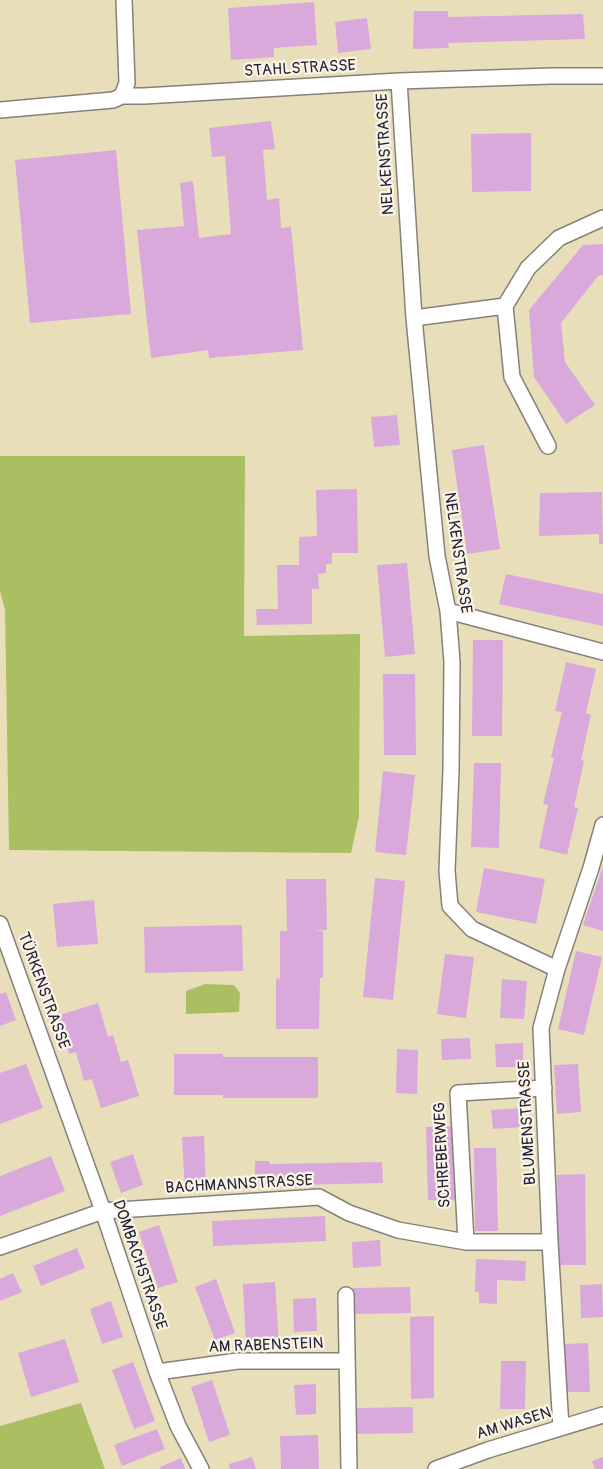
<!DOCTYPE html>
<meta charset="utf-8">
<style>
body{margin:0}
canvas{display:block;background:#e9deba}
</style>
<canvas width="603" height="1469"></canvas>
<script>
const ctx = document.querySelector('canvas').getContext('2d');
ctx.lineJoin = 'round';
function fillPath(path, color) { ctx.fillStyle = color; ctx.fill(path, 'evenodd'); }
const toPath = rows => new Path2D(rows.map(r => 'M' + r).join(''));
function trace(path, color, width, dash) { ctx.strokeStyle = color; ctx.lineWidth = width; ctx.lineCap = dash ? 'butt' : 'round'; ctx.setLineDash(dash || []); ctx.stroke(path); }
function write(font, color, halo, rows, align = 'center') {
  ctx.font = font + ' Pangolin,sans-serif'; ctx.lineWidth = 4.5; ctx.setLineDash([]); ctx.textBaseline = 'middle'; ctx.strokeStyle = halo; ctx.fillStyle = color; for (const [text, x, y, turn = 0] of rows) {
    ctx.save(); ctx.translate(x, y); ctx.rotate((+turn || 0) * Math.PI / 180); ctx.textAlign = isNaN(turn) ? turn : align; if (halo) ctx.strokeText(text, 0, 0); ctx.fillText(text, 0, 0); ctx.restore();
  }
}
fillPath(toPath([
 [0,456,245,456,244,636,360,634,359,816,351,853,9,850,5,610,0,591],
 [205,984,234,985,240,993,239,1012,186,1014,186,991],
 [81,1403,105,1469,0,1469,0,1426]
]), '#aabe62');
fillPath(toPath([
 [314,2,317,45,274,48,274,57,231,60,228,8],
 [414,11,448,11,448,17,583,14,585,39,448,43,449,48,413,49],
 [367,18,371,49,338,53,335,22],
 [271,121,275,149,263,150,267,200,279,198,281,228,291,227,303,350,209,358,208,350,151,358,137,230,184,226,180,183,193,181,199,238,231,234,225,156,212,157,209,128],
 [531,133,531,191,472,192,471,134],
 [116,150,131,314,30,323,15,160],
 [603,244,603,275,598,276,561,323,565,362,595,405,566,424,534,377,529,310,583,245],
 [397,415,400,445,374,447,371,417],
 [484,445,500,549,467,554,452,450],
 [357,489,358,553,332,553,332,564,326,564,326,573,318,574,319,589,312,589,312,624,257,625,256,609,278,609,277,565,299,565,299,537,317,536,316,490],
 [602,492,603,544,599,544,599,534,539,536,540,493],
 [407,563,415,654,385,657,377,565],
 [506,574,603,594,603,626,499,604],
 [473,640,503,640,502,736,472,736],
 [566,662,596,669,586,713,591,715,581,760,584,761,574,807,578,808,567,855,539,848,548,805,543,804,554,758,551,757,562,712,555,711],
 [383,674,415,674,416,755,384,755],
 [474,763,501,763,499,848,471,847],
 [383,771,415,775,406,855,375,852],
 [603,866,603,931,583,925],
 [484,868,545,879,536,924,476,912],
 [375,878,405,881,393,1000,363,997],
 [286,879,326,879,327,930,313,930,323,931,323,978,320,978,319,1029,276,1029,276,978,280,979,280,931,287,931],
 [94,900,98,944,57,947,53,904],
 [242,925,243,971,145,973,144,927],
 [576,951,602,957,584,1035,558,1029],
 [445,954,474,957,466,1018,437,1014],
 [502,979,527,981,524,1019,500,1018],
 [6,992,16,1020,0,1026,0,994],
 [98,1003,108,1037,113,1035,121,1062,128,1060,139,1096,101,1108,92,1079,84,1081,76,1052,69,1054,57,1016],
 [470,1038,471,1059,442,1060,441,1039],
 [523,1043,523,1067,496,1067,495,1044],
 [397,1049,418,1050,417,1094,396,1093],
 [174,1054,223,1054,223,1057,318,1057,318,1098,223,1098,223,1095,174,1095],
 [26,1064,43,1108,0,1124,0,1073],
 [578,1064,581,1112,557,1114,554,1065],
 [522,1108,524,1127,493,1129,491,1110],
 [454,1126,455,1200,428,1200,426,1127],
 [204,1136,206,1191,185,1192,182,1137],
 [474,1148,496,1148,498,1231,475,1231],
 [133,1154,143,1185,121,1193,110,1162],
 [51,1156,65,1191,0,1216,0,1176],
 [255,1161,269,1161,270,1164,382,1162,383,1183,255,1186],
 [585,1174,586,1265,558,1265,557,1175],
 [325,1216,326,1241,213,1246,212,1221],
 [159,1225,178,1282,158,1288,139,1232],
 [380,1240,381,1266,353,1268,352,1242],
 [77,1248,85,1268,41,1286,33,1266],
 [476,1259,526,1261,525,1281,497,1280,497,1304,479,1303,479,1292,475,1292],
 [13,1273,22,1292,0,1301,0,1279],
 [216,1279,235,1333,215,1340,195,1287],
 [275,1282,279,1345,246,1347,243,1284],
 [602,1284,603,1317,581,1318,580,1285],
 [410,1287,411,1313,353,1314,353,1288],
 [316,1298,317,1331,294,1332,293,1299],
 [111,1301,123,1337,102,1344,90,1309],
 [434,1316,434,1398,411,1399,410,1317],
 [65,1339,79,1382,31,1397,18,1353],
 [588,1343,590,1392,566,1392,565,1344],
 [501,1361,526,1361,525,1409,500,1409],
 [133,1362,155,1421,134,1429,112,1370],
 [212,1380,230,1435,209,1442,191,1387],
 [316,1384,316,1414,296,1415,294,1385],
 [413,1407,413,1433,355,1434,355,1408],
 [157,1429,165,1449,122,1466,114,1445],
 [318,1435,319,1469,281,1469,280,1436],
 [252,1457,256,1469,230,1469,229,1464],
 [603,1457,603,1469,595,1469,592,1461],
 [181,1458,185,1469,160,1469,160,1467]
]), '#d9a9db');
const minor = toPath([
 [399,81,414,318,437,556,448,611,452,662,451,770,447,871,450,906,472,929,557,969],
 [122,96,127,83,124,0],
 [0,110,113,100,122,96,144,96,399,81,551,76,603,76],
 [505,306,512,377,548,446],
 [414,318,505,306,528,268,559,238,603,218],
 [448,611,603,652],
 [0,924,103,1211,157,1372,178,1426,201,1469],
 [466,1242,458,1093,544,1088],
 [0,1247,103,1211,319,1197,349,1213,398,1230,466,1242,550,1242],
 [346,1295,349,1469],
 [157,1372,238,1361,347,1361],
 [561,1428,550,1242,541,1028,557,969,591,868,603,825],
 [436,1469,488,1450,603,1415]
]);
trace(minor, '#86807a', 18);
trace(minor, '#fff', 15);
write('16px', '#22223b', '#fcf5e5', [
 ["STAHLSTRASSE",300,69,-3],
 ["NELKENSTRASSE",386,154,-93],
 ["NELKENSTRASSE",457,553,82],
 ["TÜRKENSTRASSE",43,991,70],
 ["BLUMENSTRASSE",528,1123,-93],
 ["SCHREBERWEG",443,1155,-93],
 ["BACHMANNSTRASSE",239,1185,-3],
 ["DOMBACHSTRASSE",139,1265,71],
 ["AM RABENSTEIN",266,1346,-2],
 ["AM WASEN",514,1424,-17]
]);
</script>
